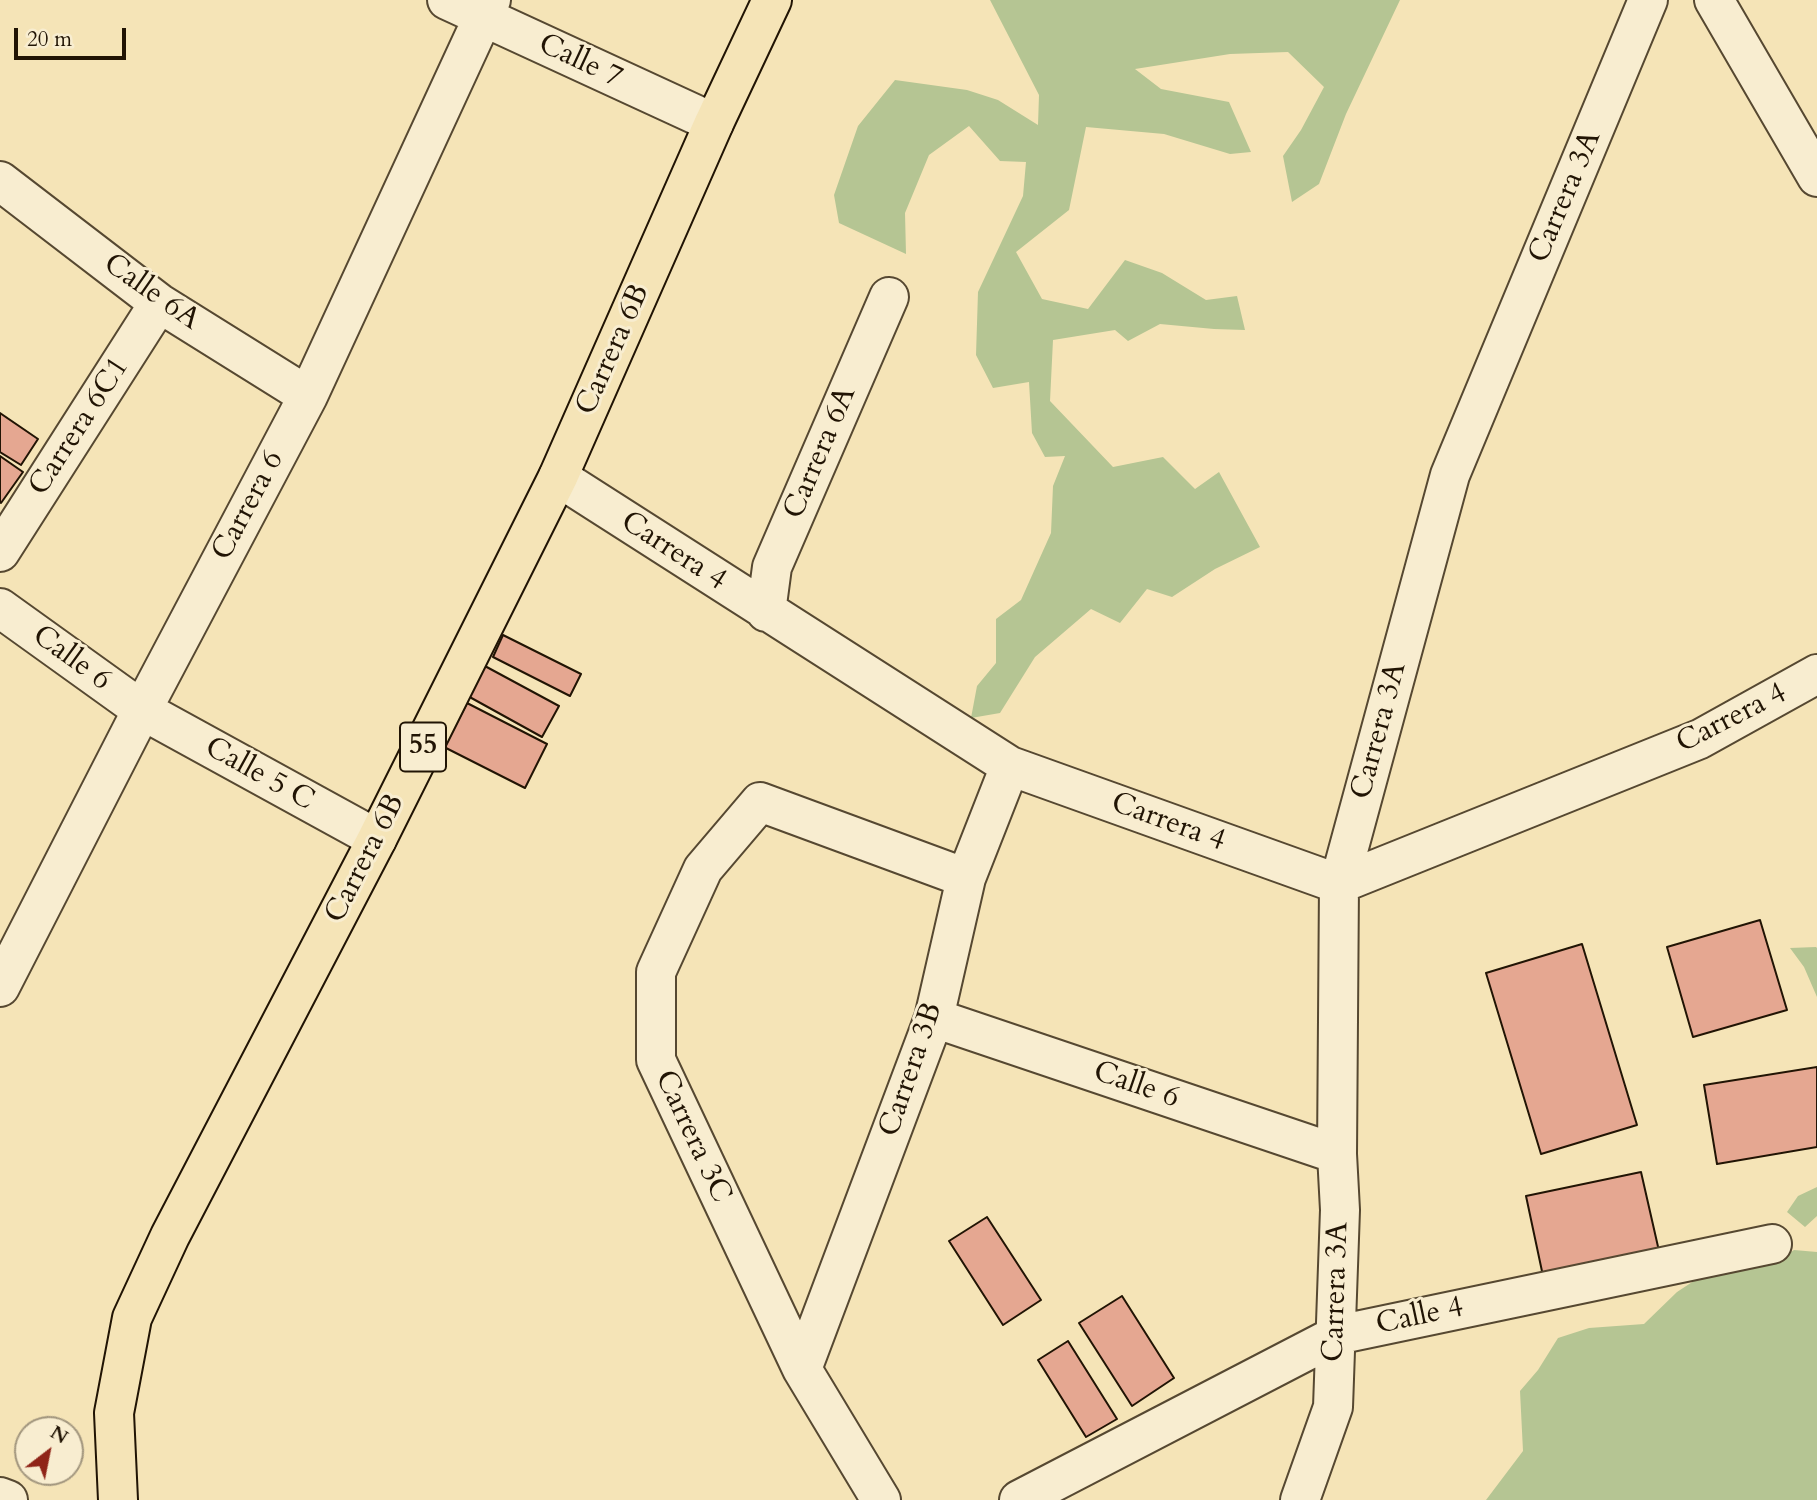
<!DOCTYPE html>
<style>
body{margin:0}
#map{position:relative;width:1817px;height:1500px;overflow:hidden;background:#f5e4b7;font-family:Cardo,serif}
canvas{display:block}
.north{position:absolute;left:14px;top:1416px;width:70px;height:70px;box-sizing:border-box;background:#f8edd0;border:2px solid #a2967e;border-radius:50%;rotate:32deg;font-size:19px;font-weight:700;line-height:28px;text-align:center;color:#211404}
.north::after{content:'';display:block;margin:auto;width:24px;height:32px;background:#8f2418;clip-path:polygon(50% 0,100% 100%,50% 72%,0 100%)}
.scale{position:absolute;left:14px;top:28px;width:112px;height:32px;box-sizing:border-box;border:4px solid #211404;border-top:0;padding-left:9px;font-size:21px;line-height:24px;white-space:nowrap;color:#211404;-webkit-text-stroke:5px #f8edd0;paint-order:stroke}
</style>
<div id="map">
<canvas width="1817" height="1500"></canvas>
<div class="north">N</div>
<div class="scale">20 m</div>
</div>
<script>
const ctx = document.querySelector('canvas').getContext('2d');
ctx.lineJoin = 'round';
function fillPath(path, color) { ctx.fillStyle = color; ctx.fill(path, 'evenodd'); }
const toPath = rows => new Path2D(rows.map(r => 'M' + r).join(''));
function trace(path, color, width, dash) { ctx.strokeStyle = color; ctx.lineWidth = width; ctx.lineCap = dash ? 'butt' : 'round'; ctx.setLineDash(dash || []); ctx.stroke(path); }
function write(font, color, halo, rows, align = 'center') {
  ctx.font = font + ' Cardo,serif'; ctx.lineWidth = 6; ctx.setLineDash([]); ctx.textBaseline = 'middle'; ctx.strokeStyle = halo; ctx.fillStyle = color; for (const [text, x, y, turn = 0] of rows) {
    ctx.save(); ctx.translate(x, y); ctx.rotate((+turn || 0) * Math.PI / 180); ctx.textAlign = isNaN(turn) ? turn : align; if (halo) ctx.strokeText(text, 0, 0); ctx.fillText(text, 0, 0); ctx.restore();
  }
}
fillPath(toPath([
 [990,0,1400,0,1346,114,1319,184,1292,202,1283,156,1301,130,1324,87,1288,52,1230,54,1135,69,1161,89,1229,102,1251,152,1230,154,1164,134,1086,127,1069,210,1016,252,1042,299,1088,309,1125,260,1162,273,1206,300,1237,296,1245,330,1214,329,1160,324,1128,341,1115,330,1053,340,1050,401,1113,467,1163,457,1195,489,1219,472,1260,547,1215,569,1172,597,1147,589,1120,623,1091,609,1035,657,1000,713,971,718,977,686,996,663,996,619,1021,600,1051,533,1053,486,1065,456,1045,457,1032,433,1029,382,993,388,976,355,978,292,1023,196,1026,162,1000,161,969,126,929,155,905,213,906,254,839,223,834,195,858,126,895,80,967,90,998,100,1038,125,1039,95],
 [1816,947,1817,948,1817,997,1804,967,1790,948],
 [1817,1187,1817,1216,1805,1227,1787,1212,1798,1196],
 [1794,1250,1817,1252,1817,1500,1486,1500,1523,1451,1520,1391,1538,1370,1558,1338,1589,1328,1644,1324,1677,1292,1706,1273,1742,1263,1771,1265]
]), '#b5c593');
const building = toPath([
 [0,413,38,439,21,465,0,452,0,413],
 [0,456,23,472,1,503,0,502,0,456],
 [503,635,581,674,570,696,493,657,503,635],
 [483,665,559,706,542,737,466,695,483,665],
 [467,703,547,744,525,788,444,747,467,703],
 [1760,920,1787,1010,1693,1037,1667,947,1760,920],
 [1582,944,1637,1125,1541,1154,1486,973,1582,944],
 [1817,1067,1817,1147,1717,1164,1704,1085,1817,1067],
 [1641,1172,1659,1251,1543,1276,1526,1196,1641,1172],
 [987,1217,1041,1300,1003,1325,949,1241,987,1217],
 [1122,1296,1174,1378,1132,1406,1079,1323,1122,1296],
 [1068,1341,1117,1419,1086,1437,1038,1360,1068,1341]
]);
fillPath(building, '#e5a791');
trace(building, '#211404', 2);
const street = toPath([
 [447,0,714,123],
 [1714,0,1817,177],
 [0,181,159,303,308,396],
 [558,477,1010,766,1339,884,1700,739,1817,674],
 [0,552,159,303],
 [0,608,142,710,377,839],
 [766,612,772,567,889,297],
 [0,987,142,710,308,396,491,0],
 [934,1018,1337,1154],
 [802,1369,934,1018,966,878,1010,766],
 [0,1497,8,1500],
 [881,1500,802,1369,656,1060,656,972,703,869,760,802,966,878],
 [1019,1500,1337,1335,1772,1244],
 [1300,1500,1333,1407,1340,1210,1337,1154,1339,884,1450,475,1648,0]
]);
const highway = toPath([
 [118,1500,114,1413,132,1318,170,1236,377,839,558,477,714,123,772,0]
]);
trace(street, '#564831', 42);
trace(highway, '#211404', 42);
trace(street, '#f8edd0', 38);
trace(highway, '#f5e4b7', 38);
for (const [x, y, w] of [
 [423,747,46]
]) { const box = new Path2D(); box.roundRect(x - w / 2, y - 24.5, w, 49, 5); ctx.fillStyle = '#f8edd0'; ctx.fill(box); trace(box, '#211404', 2); }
write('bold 28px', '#211404', null, [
 ["55",423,747]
]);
write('30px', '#211404', '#f8edd0', [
 ["Calle 7",580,62,25],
 ["Carrera 3A",1566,197,-67],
 ["Calle 6A",151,293,35],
 ["Carrera 6B",614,350,-66],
 ["Carrera 6C1",80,427,-57],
 ["Carrera 6A",821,453,-67],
 ["Carrera 6",249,506,-62],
 ["Carrera 4",673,552,33],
 ["Calle 6",71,659,36],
 ["Carrera 4",1732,719,-27],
 ["Carrera 3A",1380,731,-75],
 ["Calle 5 C",259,775,29],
 ["Carrera 4",1168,823,20],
 ["Carrera 6B",366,859,-63],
 ["Carrera 3B",912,1070,-71],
 ["Calle 6",1136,1086,19],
 ["Carrera 3C",692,1137,65],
 ["Carrera 3A",1337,1292,-88],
 ["Calle 4",1420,1317,-12]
]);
</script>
